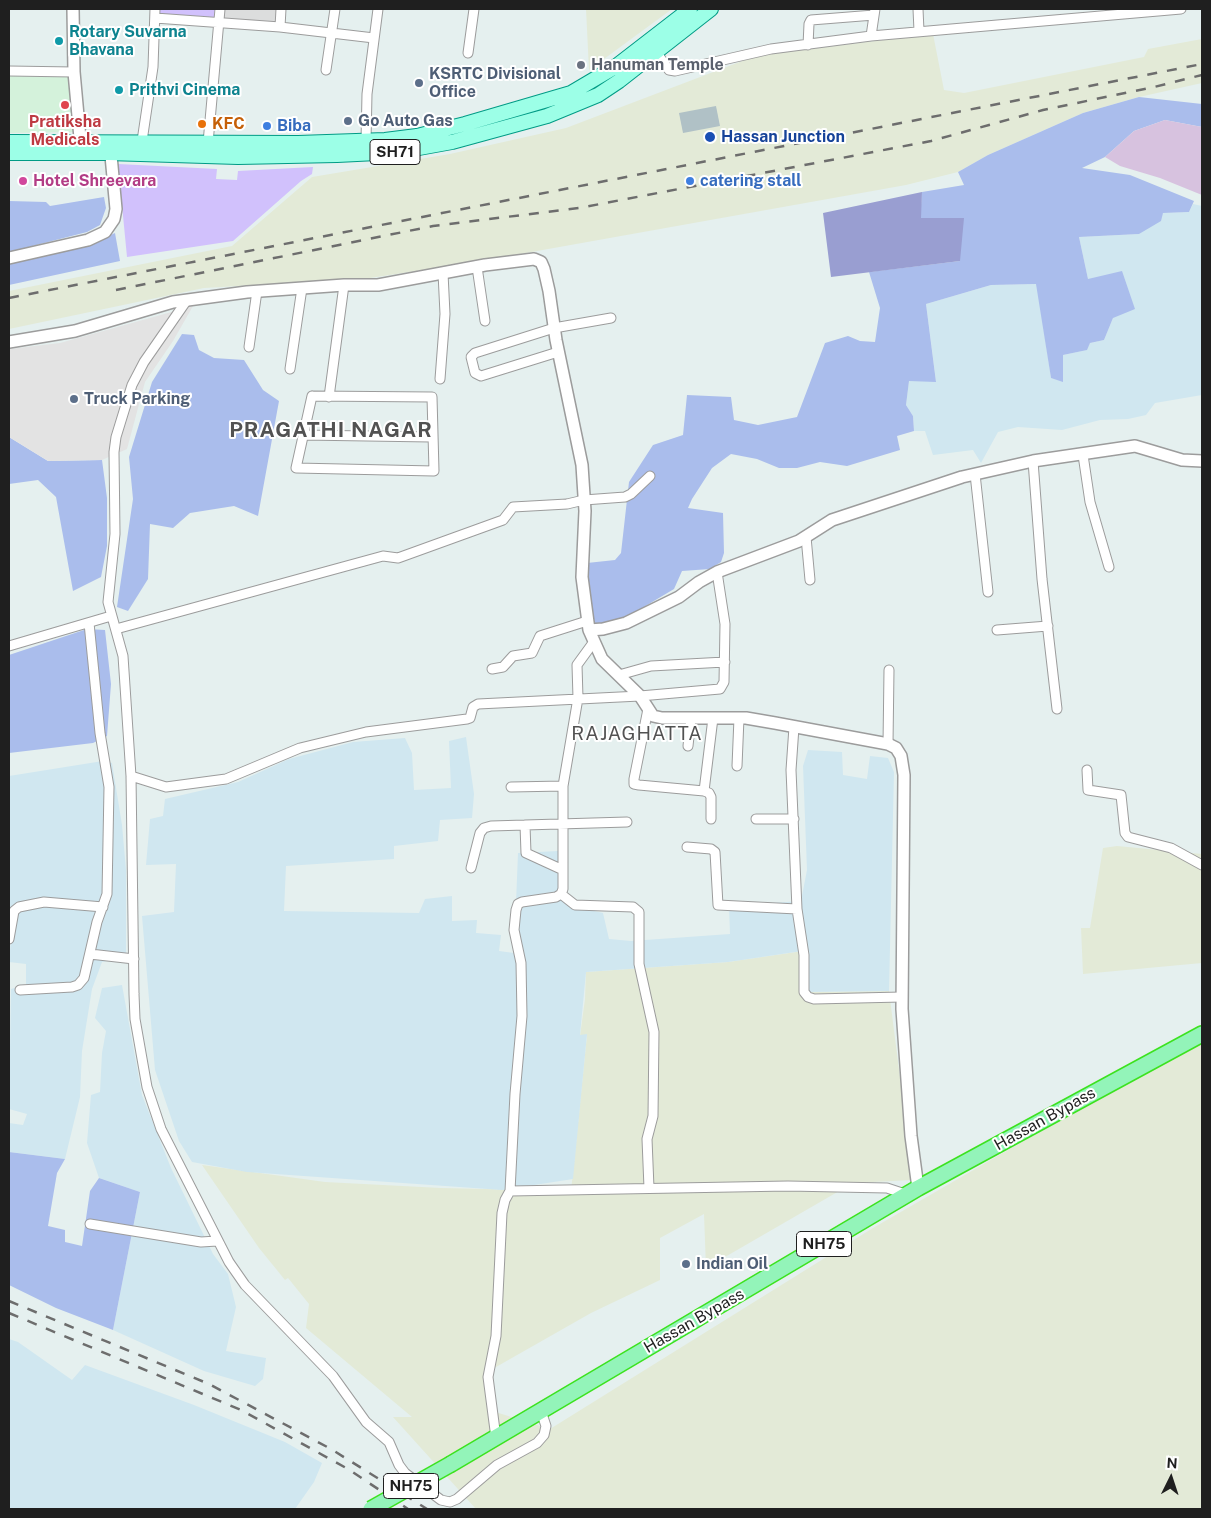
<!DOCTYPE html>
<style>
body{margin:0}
#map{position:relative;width:1211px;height:1518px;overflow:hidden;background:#e5f0ef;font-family:"Public Sans",sans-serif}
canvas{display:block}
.frame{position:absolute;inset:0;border:10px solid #1f1f1f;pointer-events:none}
.north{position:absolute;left:1146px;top:1453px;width:50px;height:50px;-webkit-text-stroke:4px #fff;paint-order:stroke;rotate:4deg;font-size:14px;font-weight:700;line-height:20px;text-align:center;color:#1f1f1f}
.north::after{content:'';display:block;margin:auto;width:18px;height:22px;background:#1f1f1f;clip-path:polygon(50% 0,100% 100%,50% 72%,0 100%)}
</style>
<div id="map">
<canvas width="1211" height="1518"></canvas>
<div class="frame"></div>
<div class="north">N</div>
</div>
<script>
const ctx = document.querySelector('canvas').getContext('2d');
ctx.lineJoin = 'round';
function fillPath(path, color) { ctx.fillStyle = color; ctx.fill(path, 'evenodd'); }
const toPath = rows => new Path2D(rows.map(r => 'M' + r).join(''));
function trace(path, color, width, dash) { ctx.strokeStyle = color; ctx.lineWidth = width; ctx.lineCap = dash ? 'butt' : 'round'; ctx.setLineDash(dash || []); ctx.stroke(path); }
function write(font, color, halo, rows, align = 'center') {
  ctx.font = font + ' "Public Sans",sans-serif'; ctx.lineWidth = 4; ctx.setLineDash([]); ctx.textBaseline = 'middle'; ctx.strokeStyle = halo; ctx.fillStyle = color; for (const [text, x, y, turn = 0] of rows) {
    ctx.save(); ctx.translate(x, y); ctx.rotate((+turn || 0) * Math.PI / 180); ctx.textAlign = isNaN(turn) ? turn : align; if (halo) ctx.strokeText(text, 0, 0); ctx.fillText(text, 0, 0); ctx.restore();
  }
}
fillPath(toPath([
 [222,9,278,9,278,24,222,20]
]), '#dcdddd');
fillPath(toPath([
 [9,73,72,75,77,132,9,133]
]), '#d4f2db');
fillPath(toPath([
 [586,9,672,9,589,70],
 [933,34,944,90,964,93,1144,57,1148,49,1202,39,1202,83,1139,97,1083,113,988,155,958,172,906,185,470,263,363,279,204,288,9,329,9,291,232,246,312,177,450,154,566,128,758,55],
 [1117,846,1202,854,1202,963,1083,974,1081,928,1090,928,1103,848],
 [803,951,804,992,889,991,913,1180,853,1183,706,1268,704,1214,660,1238,660,1280,591,1313,489,1371,489,1410,550,1429,873,1228,1202,1038,1202,1509,476,1509,393,1417,412,1417,306,1328,309,1304,288,1278,285,1280,259,1248,202,1165,325,1182,441,1188,571,1191,587,1035,580,1036,585,999,586,972,728,962]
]), '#e3ead7');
fillPath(toPath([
 [716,106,720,126,683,133,679,113]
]), '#b0c1c6');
fillPath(toPath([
 [1193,204,1202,206,1202,395,1155,403,1146,415,1128,419,1100,420,1062,430,1018,427,998,432,981,463,973,450,933,455,925,431,914,431,913,416,906,405,909,381,936,381,926,304,991,285,1037,284,1051,378,1063,381,1063,355,1086,350,1090,343,1104,340,1113,318,1088,279,1079,237,1139,234,1163,213,1189,212],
 [466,737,474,794,472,818,440,820,438,841,394,846,394,859,286,866,284,911,419,913,425,899,452,896,452,921,477,920,476,933,501,935,499,951,514,953,518,853,558,851,567,905,603,913,609,939,631,941,730,934,729,906,801,901,807,870,803,766,808,750,842,752,843,775,867,779,870,756,888,758,894,772,889,991,804,992,802,951,728,962,586,972,580,1035,587,1034,573,1179,502,1190,247,1172,192,1162,179,1141,155,1070,142,916,174,912,176,864,146,865,150,819,163,816,165,799,238,782,289,759,353,742,405,738,412,753,414,790,451,788,449,741],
 [103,761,112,763,122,825,126,870,126,957,102,962,92,989,82,1051,80,1097,65,1159,9,1152,9,1123,23,1125,27,1114,9,1109,11,989,26,985,26,964,9,962,13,915,9,912,9,776],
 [122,985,142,1095,171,1168,213,1254,228,1274,236,1307,226,1351,266,1358,263,1379,255,1386,204,1371,113,1330,140,1192,99,1178,87,1143,91,1095,100,1092,102,1053,106,1031,95,1018,102,988],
 [9,1339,18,1342,72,1380,85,1365,194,1405,285,1442,322,1463,314,1482,295,1509,9,1509]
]), '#d0e7f0');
fillPath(toPath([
 [1139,97,1202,104,1202,127,1165,120,1134,131,1105,157,1082,168,1130,175,1194,201,1189,212,1163,213,1161,221,1139,234,1079,237,1088,279,1122,271,1135,309,1113,318,1104,340,1090,343,1087,350,1063,355,1063,382,1051,378,1036,284,991,285,926,304,936,382,909,381,906,405,913,416,914,431,897,436,900,450,847,466,820,462,797,468,779,468,757,459,731,454,712,468,692,499,688,508,723,513,724,553,721,562,710,569,682,571,674,589,627,617,605,624,592,624,586,585,587,563,615,560,621,553,629,482,653,445,683,435,687,395,731,397,734,420,758,425,797,417,825,343,848,336,860,341,875,342,880,308,869,272,960,261,920,218,922,192,964,185,958,172,988,155,1083,113],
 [104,197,106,208,100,225,87,232,9,252,9,201,46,202,50,206],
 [115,233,120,261,9,285,9,264,91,244],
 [182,334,194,335,199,350,214,358,244,360,263,390,279,401,258,516,234,506,190,513,173,528,150,524,148,579,128,611,117,607,133,499,129,457,152,382],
 [9,437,48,461,102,460,107,498,107,546,101,577,73,591,56,497,38,480,9,484],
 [87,629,105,630,111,684,107,736,93,743,9,753,9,655],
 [9,1152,65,1159,57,1173,48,1226,65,1230,65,1242,82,1246,90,1191,99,1178,140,1192,113,1330,56,1308,9,1285]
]), '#aabdec');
fillPath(toPath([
 [922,192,921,218,964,218,960,261,831,277,823,213]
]), '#999ed1');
fillPath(toPath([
 [1165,120,1202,127,1202,195,1160,178,1120,166,1105,157,1134,131]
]), '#d7c2df');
fillPath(toPath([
 [159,9,217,9,216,20,158,17],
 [118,164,217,169,216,179,237,180,238,171,313,167,312,174,301,181,233,241,127,257]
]), '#d1c1fc');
fillPath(toPath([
 [193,306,173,341,145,382,127,449,102,460,48,461,9,437,9,349,60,343]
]), '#e3e3e3');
const minor = toPath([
 [918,9,919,31],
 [155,18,280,27,374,38],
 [280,27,281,9],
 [871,36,875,9],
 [808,45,809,24,811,20,874,15],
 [656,52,669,70,675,71,771,49,871,36,1181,9],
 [468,53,474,9],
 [326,70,335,9],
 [9,71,74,72],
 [142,141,153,67,155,9],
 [366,141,367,94,378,9],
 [208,143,220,9],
 [477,267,485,321],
 [187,300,144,362,132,385,116,437,114,452,115,534,108,602,123,656,131,776,134,994,135,1019,147,1087,161,1129,229,1262,245,1285,333,1376,366,1422,389,1442,399,1465,405,1473,441,1500,450,1502,457,1499,497,1465,537,1443,544,1435,546,1426,541,1411],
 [249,347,257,291],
 [558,352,481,376,475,373,471,357,475,353,554,328,611,318],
 [290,369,302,288],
 [440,379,445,314,443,273],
 [312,396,432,397,434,471,296,468,312,396],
 [329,397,344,285],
 [303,435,431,437],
 [1083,455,1090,502,1109,567],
 [1033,461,1042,579,1057,709],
 [975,474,988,592],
 [806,537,810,580],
 [116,629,383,556,398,558,503,520,513,507,567,504,584,500,625,497,631,494,650,476],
 [997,630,1048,626],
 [9,646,111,616],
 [492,669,503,667,513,656,532,653,540,636,587,621],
 [619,675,651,666,725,662],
 [648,709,634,779,634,784,639,785,704,791,713,718],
 [794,727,791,770,797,909,804,955,804,992,808,997,814,999,902,997],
 [888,744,889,670],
 [688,746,691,718],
 [737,766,739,718],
 [1087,770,1088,790,1121,795,1125,833,1128,837,1171,848,1202,865],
 [131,776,166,787,226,779,300,748,366,732,467,719,470,718,473,707,478,704,640,696,720,689,724,682,725,624,717,572],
 [511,787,563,786],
 [704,791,709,793,711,797,711,819],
 [756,819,794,819],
 [525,825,526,853,563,870],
 [687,847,711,849,715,852,718,905,797,909],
 [471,868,480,833,484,828,491,826,627,822],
 [561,894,575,905,633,907,639,912,639,964,654,1032,653,1116,647,1139,649,1188],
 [9,939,14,911,19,907,44,902,103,907],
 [90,954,134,959],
 [20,990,72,987,78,985,84,978,97,922,107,894,109,787,100,733,89,623],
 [510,1191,788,1186,887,1188,908,1195],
 [90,1224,201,1242,217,1241],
 [496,1438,488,1377,496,1336,502,1213,505,1200,510,1191,515,1094,522,1016,521,963,514,930,516,910,518,904,522,902,556,897,561,894,563,889,563,786,578,698,577,665,593,643]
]);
const tertiary = toPath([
 [73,9,74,72,81,149],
 [9,258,88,240,105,232,114,219,116,209,110,145],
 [9,342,75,331,173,302,247,292,344,285,378,285,485,265,534,259,541,262,544,269,549,291,556,340,582,465,585,511,582,577,589,630,603,629,626,623,679,597,699,582,717,572,799,541,832,520,962,477,1033,461,1135,446,1182,460,1202,461],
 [589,630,602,659,640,696,653,716,662,718,746,718,775,723,888,744,896,748,901,756,904,775,902,1009,911,1136,918,1188]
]);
const primary = toPath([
 [9,142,298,143,385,140,417,136,465,124,571,93,615,67,690,9],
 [9,153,108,153,238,157,337,155,397,152,452,142,547,116,598,95,619,81,711,9]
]);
const trunk = toPath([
 [451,1464,918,1188,1202,1034]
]);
trace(minor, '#9c9c9c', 11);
trace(tertiary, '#9c9c9c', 14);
trace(primary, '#009b85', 16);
trace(trunk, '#3ce21f', 18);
trace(minor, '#fff', 9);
trace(tertiary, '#fff', 11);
trace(primary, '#9cffe7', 14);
trace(trunk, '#93f4b9', 15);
trace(toPath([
 [116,290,433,226,579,208,931,141,1043,110,1154,87,1202,75],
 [9,298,1202,64],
 [9,1301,209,1384,331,1449,427,1509],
 [9,1313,241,1410,348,1469,408,1509]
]), '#6d6d6d', 2.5, [10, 10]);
const trunkBridge = toPath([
 [371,1509,451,1464]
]);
trace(trunkBridge, '#3ce21f', 18, []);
trace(trunkBridge, '#93f4b9', 15);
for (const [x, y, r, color] of [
 [59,41,5,"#0f9aa8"],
 [581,65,5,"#6b7280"],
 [419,83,5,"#5c6f8a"],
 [119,90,5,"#0f9aa8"],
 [65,105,5,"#e0444e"],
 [348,121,5,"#5c6f8a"],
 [202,124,5,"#e8710a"],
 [267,126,5,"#3f7fe0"],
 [710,137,6,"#1a4fb4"],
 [23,181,5,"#d1479c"],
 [690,181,5,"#3f7fe0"],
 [74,399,5,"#5c6f8a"],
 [686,1264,5,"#5c6f8a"]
]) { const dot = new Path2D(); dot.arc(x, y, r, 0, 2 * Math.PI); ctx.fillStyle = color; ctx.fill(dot); trace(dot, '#fff', 2); }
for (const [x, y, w] of [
 [395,152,50],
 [824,1244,55],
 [411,1486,55]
]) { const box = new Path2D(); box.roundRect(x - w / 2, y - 12.5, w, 25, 4); ctx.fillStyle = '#fff'; ctx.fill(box); trace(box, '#1f1f1f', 1); }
write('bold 15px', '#1f1f1f', null, [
 ["SH71",395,152],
 ["NH75",824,1244],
 ["NH75",411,1486]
]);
write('bold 16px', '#0d838f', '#fff', [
 ["Rotary Suvarna",69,32],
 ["Bhavana",69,50],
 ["Prithvi Cinema",129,90]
], 'left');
write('bold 16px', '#5b616d', '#fff', [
 ["Hanuman Temple",591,65]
], 'left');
write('bold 16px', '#4e5e75', '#fff', [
 ["KSRTC Divisional",429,74],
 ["Office",429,92],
 ["Go Auto Gas",358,121],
 ["Truck Parking",84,399],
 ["Indian Oil",696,1264]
], 'left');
write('bold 16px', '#be3a42', '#fff', [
 ["Pratiksha",65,122],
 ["Medicals",65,140]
]);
write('bold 16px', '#c56008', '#fff', [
 ["KFC",212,124]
], 'left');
write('bold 16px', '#366cbe', '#fff', [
 ["Biba",277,126],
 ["catering stall",700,181]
], 'left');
write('bold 16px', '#164399', '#fff', [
 ["Hassan Junction",721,137]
], 'left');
write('bold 16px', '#b23c85', '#fff', [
 ["Hotel Shreevara",33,181]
], 'left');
write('16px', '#1f1f1f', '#fff', [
 ["Hassan Bypass",1045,1119,-29],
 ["Hassan Bypass",694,1321,-30]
]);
ctx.letterSpacing = '1px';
write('19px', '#525252', '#fff', [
 ["RAJAGHATTA",637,734]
]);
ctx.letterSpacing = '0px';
ctx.letterSpacing = '1px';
write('bold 21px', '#525252', '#fff', [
 ["PRAGATHI NAGAR",331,431]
]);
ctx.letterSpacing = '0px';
</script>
